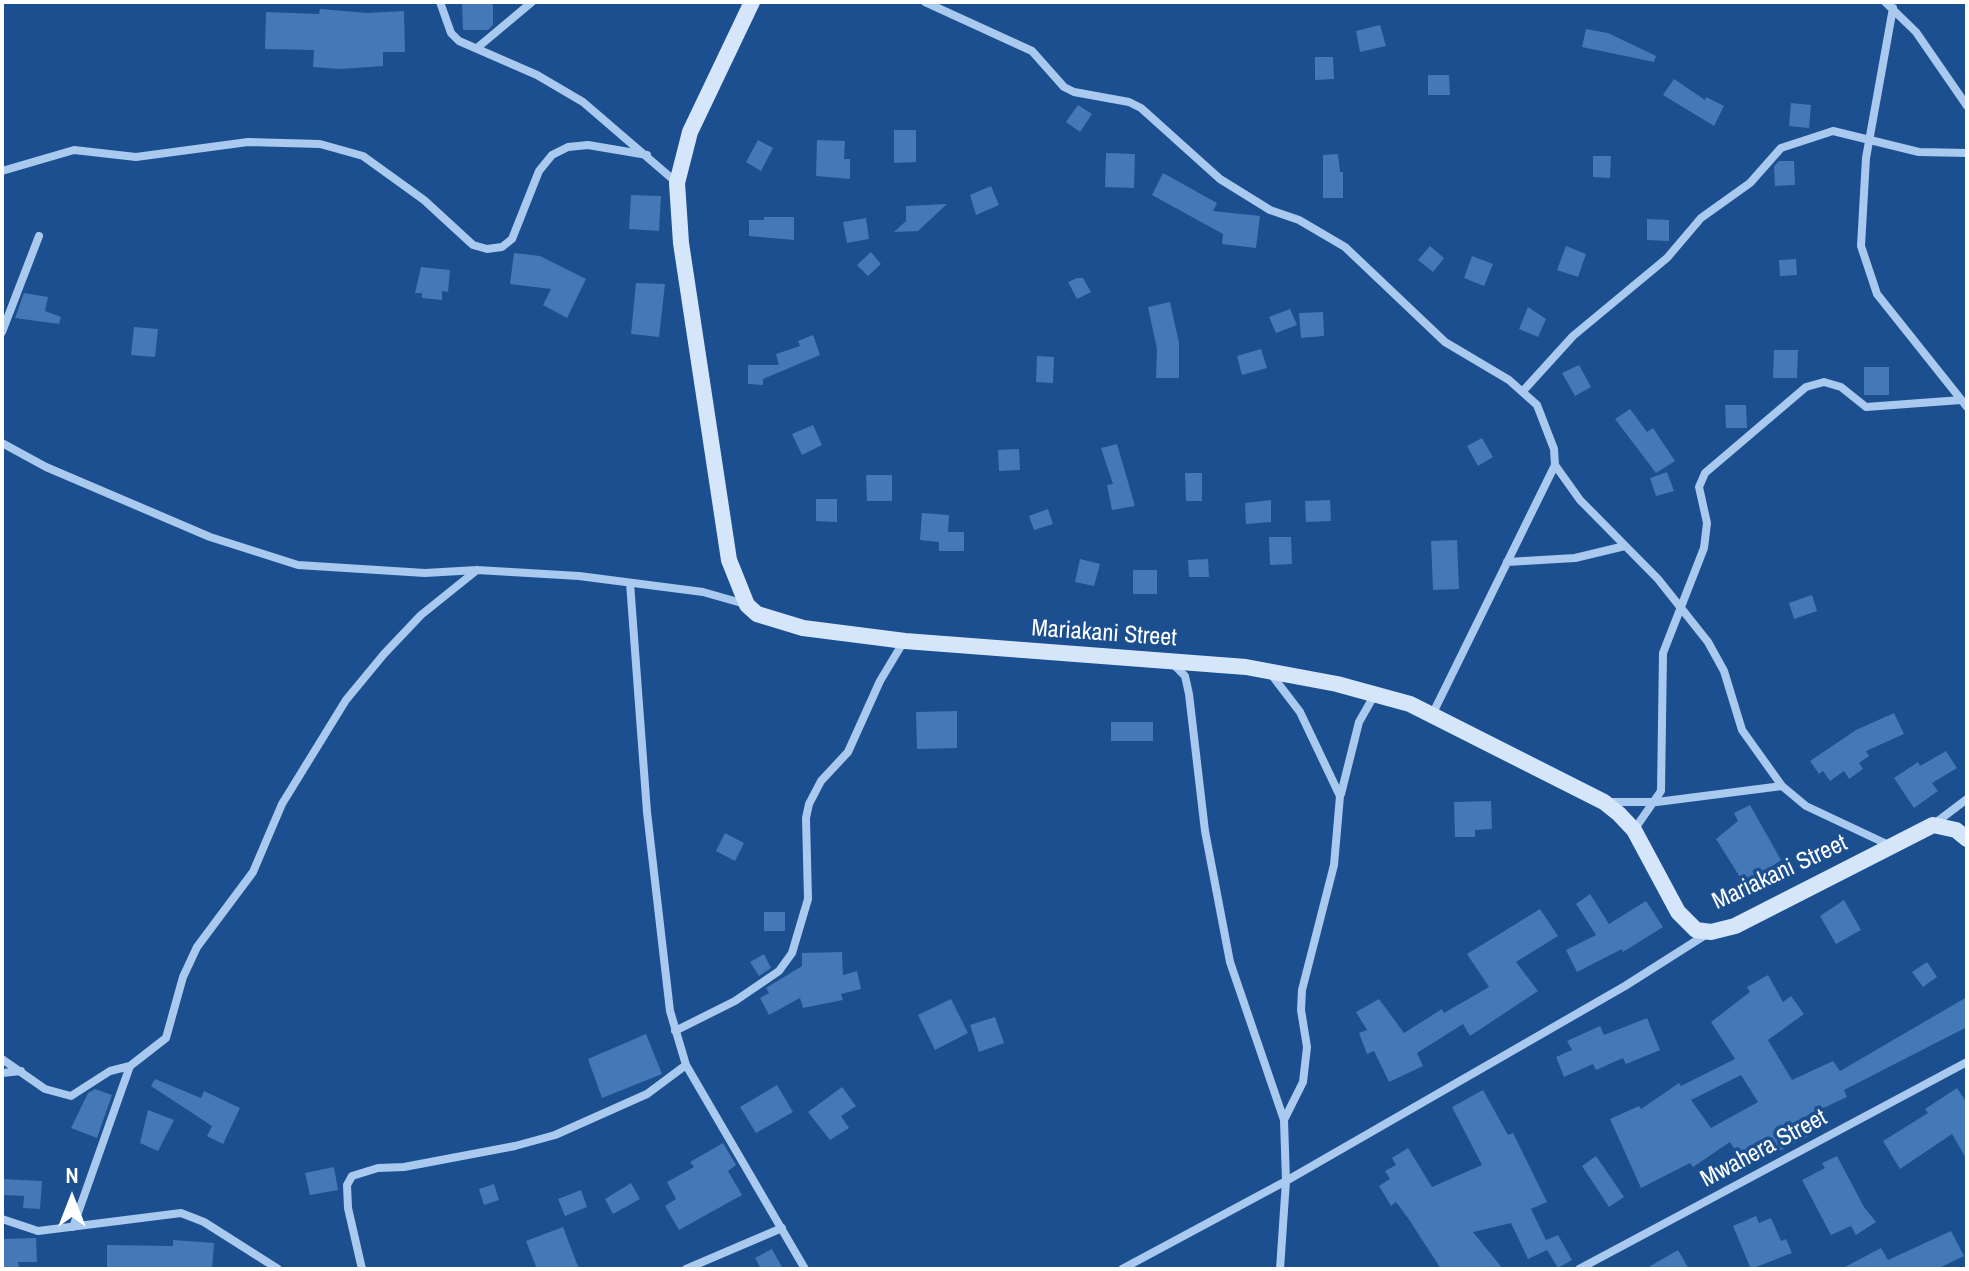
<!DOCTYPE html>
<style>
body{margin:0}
#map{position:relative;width:1969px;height:1271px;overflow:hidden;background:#1b4f8f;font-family:"Archivo Narrow",sans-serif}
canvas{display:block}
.frame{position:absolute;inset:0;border:4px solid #fff;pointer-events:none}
.north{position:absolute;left:32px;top:1159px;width:80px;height:80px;-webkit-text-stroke:6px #1b4f8f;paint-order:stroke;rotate:0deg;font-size:22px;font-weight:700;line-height:32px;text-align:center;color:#fff}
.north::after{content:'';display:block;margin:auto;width:28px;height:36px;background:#fff;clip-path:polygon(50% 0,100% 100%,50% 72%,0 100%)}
</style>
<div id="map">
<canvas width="1969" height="1271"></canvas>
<div class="frame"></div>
<div class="north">N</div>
</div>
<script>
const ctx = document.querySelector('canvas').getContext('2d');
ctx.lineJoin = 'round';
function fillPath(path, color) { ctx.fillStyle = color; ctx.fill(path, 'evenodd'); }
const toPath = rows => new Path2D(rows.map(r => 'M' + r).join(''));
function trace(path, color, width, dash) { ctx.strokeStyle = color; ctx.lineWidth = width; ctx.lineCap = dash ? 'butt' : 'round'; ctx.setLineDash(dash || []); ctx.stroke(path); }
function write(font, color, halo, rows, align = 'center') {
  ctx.font = font + ' "Archivo Narrow",sans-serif'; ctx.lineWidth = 7; ctx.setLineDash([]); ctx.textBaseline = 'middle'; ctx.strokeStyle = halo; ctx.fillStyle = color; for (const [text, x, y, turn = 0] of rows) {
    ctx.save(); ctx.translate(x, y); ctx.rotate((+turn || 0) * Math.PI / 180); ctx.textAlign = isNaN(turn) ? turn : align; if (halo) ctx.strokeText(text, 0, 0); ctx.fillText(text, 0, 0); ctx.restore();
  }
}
fillPath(toPath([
 [462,2,493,2,493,25,488,30,463,30],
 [320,9,367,13,404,11,405,52,383,52,383,66,341,69,313,67,314,50,265,49,266,12,319,14],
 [1380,25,1386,46,1360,52,1356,31],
 [1586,29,1608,33,1656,56,1654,62,1582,47],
 [1315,57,1333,57,1334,79,1315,80],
 [1428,75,1449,75,1450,95,1428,95],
 [1674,79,1705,100,1706,97,1724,106,1714,126,1663,95],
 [1791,103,1811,105,1809,128,1789,126],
 [1078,105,1092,114,1080,132,1066,122],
 [894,130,916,130,916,162,894,163],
 [758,140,773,148,761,171,746,162],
 [817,140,845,141,844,159,850,159,850,179,816,176],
 [1106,153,1135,154,1134,188,1105,187],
 [1338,154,1340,172,1343,172,1343,198,1323,198,1323,155],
 [1593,156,1611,156,1610,178,1593,177],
 [1779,161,1794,161,1795,185,1775,186,1774,166],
 [1163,173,1217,203,1213,211,1260,216,1256,248,1222,244,1223,234,1152,195],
 [991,186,999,205,976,215,970,195],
 [631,195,661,196,659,231,629,229],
 [947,204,918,231,894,232,906,221,906,206],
 [764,217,794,217,794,240,749,236,749,220,764,220],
 [866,218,869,239,847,243,843,222],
 [1647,219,1669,220,1669,241,1647,240],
 [1430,246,1444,258,1433,272,1418,260],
 [1566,246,1586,254,1578,277,1557,270],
 [871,252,881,264,868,276,857,265],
 [514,253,540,256,586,279,567,318,543,305,551,289,510,284],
 [1472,256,1493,264,1484,286,1464,278],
 [1796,259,1797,275,1780,276,1779,260],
 [421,267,450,270,448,292,442,291,442,300,422,298,422,293,415,293],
 [1077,278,1083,278,1091,292,1077,299,1068,282],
 [636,283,665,284,659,337,631,334],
 [24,293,48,297,45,311,61,317,59,324,15,318],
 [1170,302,1179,343,1179,378,1156,378,1157,349,1148,307],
 [1528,307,1546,319,1538,337,1519,329],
 [1290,309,1297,325,1276,333,1269,317],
 [1323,312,1324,336,1301,338,1299,313],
 [134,327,158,329,155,357,131,355],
 [813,335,820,355,763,379,763,385,748,384,748,365,779,365,776,354,800,346,798,341],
 [1261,349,1267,368,1242,375,1237,356],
 [1774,350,1798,350,1797,378,1773,378],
 [1037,356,1054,357,1053,383,1036,382],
 [1579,365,1591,387,1575,396,1562,373],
 [1864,367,1889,367,1889,395,1864,395],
 [1725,405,1746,405,1747,428,1726,428],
 [1630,409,1647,432,1653,428,1675,461,1656,473,1615,419],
 [813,425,822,445,802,455,792,434],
 [1482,438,1493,457,1478,466,1467,446],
 [1117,444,1135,506,1112,510,1107,485,1113,484,1101,448],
 [1019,449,1020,470,999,471,998,450],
 [1667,472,1674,491,1656,496,1650,478],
 [1185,473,1202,473,1202,501,1186,501],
 [866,475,892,475,892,501,867,501],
 [816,499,837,499,837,522,816,521],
 [1271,500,1271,522,1246,524,1245,503],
 [1330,500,1331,521,1306,522,1305,501],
 [1048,509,1053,524,1034,530,1029,516],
 [922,513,949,515,948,532,964,532,964,551,939,551,939,542,920,540],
 [1269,537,1291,537,1292,564,1270,565],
 [1457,540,1459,589,1433,590,1431,541],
 [1080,559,1100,564,1094,586,1075,582],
 [1208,559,1209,577,1189,577,1188,560],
 [1133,570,1157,570,1157,594,1133,594],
 [1812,595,1817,611,1794,619,1789,603],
 [957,711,957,748,917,749,916,712],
 [1894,713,1904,734,1866,751,1869,756,1859,763,1863,769,1849,779,1844,771,1830,781,1823,771,1819,774,1810,761,1856,730],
 [1111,722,1153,722,1153,741,1111,741],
 [1946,751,1957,768,1932,783,1938,791,1914,808,1894,778,1918,762,1920,766],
 [1491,801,1492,829,1475,830,1475,837,1455,837,1454,802],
 [1750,805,1781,860,1745,885,1716,839,1738,821,1734,813],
 [725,833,744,843,735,861,716,851],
 [1590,894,1609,924,1646,901,1663,927,1623,952,1622,949,1577,972,1566,950,1596,935,1576,904],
 [1844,900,1861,930,1836,944,1820,916],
 [1540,909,1558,936,1516,962,1538,991,1470,1036,1463,1024,1417,1053,1423,1066,1389,1082,1374,1051,1367,1054,1359,1033,1367,1030,1356,1012,1379,999,1404,1033,1442,1009,1444,1013,1489,987,1467,954],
 [764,912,785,912,785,931,764,931],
 [842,952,843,975,857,971,861,989,841,994,843,1000,803,1008,800,998,769,1015,760,998,769,993,766,988,802,966,802,953],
 [764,954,771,968,759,976,750,962],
 [1927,962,1937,977,1923,987,1912,972],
 [1768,975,1783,1002,1791,996,1804,1014,1768,1040,1792,1080,1833,1061,1840,1071,1967,997,1967,1027,1844,1090,1847,1097,1802,1118,1811,1135,1751,1165,1742,1150,1737,1153,1730,1142,1693,1167,1690,1163,1641,1188,1610,1119,1639,1106,1641,1109,1679,1083,1681,1086,1735,1059,1711,1022,1750,992,1747,987],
 [1741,1075,1758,1102,1711,1128,1691,1100],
 [951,999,968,1033,935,1050,918,1015],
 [995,1017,1004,1043,979,1052,970,1025],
 [1647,1018,1660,1050,1626,1064,1623,1058,1596,1070,1593,1064,1564,1077,1556,1057,1572,1050,1567,1041,1600,1026,1604,1035],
 [646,1034,662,1074,602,1098,588,1059],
 [155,1079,201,1098,204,1091,240,1108,223,1144,207,1136,212,1126,151,1086],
 [777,1085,793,1112,756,1133,740,1107],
 [842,1087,856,1106,841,1116,849,1128,830,1140,808,1112],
 [1957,1088,1967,1103,1967,1160,1952,1134,1900,1169,1883,1141,1928,1113,1925,1109],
 [95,1089,112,1095,97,1138,71,1128,88,1093],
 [1483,1090,1508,1135,1513,1133,1547,1202,1531,1209,1546,1240,1558,1235,1572,1260,1558,1268,1547,1250,1528,1259,1511,1223,1473,1232,1503,1269,1441,1269,1408,1218,1396,1202,1391,1206,1379,1186,1390,1179,1385,1171,1396,1165,1392,1158,1408,1148,1432,1187,1482,1165,1452,1107],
 [148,1110,174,1120,158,1151,140,1143],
 [723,1143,736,1165,728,1171,742,1195,679,1230,665,1206,676,1199,667,1182,694,1167,690,1162],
 [1596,1156,1624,1197,1609,1207,1582,1166],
 [1837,1156,1864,1207,1876,1222,1856,1235,1851,1226,1831,1235,1802,1180,1825,1168,1822,1163],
 [334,1167,338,1190,310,1195,305,1173],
 [2,1179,42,1181,40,1209,23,1208,24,1196,2,1195],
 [631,1183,640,1199,613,1214,605,1199],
 [494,1184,499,1200,484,1205,479,1189],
 [581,1190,587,1207,565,1216,558,1199],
 [1756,1216,1759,1223,1771,1218,1781,1241,1786,1239,1792,1253,1751,1269,1733,1226],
 [563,1227,579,1269,537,1269,526,1241],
 [1951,1231,1964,1256,1937,1269,1841,1269,1881,1248,1888,1260],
 [36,1238,37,1262,18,1262,19,1269,3,1269,2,1239],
 [173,1240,214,1243,212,1269,107,1269,107,1245,173,1246],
 [772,1249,783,1269,761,1269,755,1258],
 [1678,1250,1689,1269,1645,1269]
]), '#4478b7');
trace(toPath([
 [440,2,451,33,459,41,537,75,583,102,676,182],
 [925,2,1032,51,1064,87,1074,92,1129,102,1141,108,1220,179,1270,210,1299,220,1345,247,1445,342,1509,380,1537,405,1554,449,1555,465,1432,715],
 [1885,2,1916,32,1967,106],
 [1893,8,1866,158,1861,246,1877,294,1967,407],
 [477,48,532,2],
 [2,171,74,150,136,157,248,142,320,144,363,156,424,200,473,245,487,249,502,247,512,239,539,171,552,155,568,147,588,145,647,155],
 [2,332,39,236],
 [1523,391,1573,336,1667,258,1701,218,1750,183,1781,148,1833,131,1919,152,1967,153],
 [2,443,46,467,210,537,298,565,425,573,477,570,579,576,703,592,745,604],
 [1555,465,1580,500,1658,579,1708,642,1724,671,1742,730,1782,786,1806,806,1891,846],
 [1507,562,1575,558,1625,546],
 [630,583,647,812,670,1011,686,1065,805,1269],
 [1173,664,1185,676,1189,694,1205,831,1230,962,1284,1120,1286,1181,1280,1269],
 [1271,674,1300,712,1340,796,1334,865,1302,990,1301,1010,1307,1047,1303,1082,1284,1120],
 [1341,794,1359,722,1375,694],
 [1609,802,1657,802,1782,786],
 [1934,824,1967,799],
 [1634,830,1661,791,1663,653,1704,548,1707,523,1699,487,1705,473,1806,387,1824,382,1841,387,1866,407,1961,400],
 [675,1031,735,1001,779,971,792,953,808,899,806,818,809,804,821,781,848,752,880,681,904,641],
 [2,1059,45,1089,71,1096,110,1071,130,1066],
 [2,1073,21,1071],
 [2,1219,38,1231,181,1213,204,1222,278,1269],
 [73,1227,130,1066,166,1038,183,977,197,947,253,872,282,804,346,700,384,654,421,615,477,570],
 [362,1269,348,1208,347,1185,352,1176,378,1168,404,1167,515,1146,555,1135,647,1094,686,1065],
 [686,1269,782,1228],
 [1122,1269,1286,1181,1625,986,1710,932],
 [1579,1269,1967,1062]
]), '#a9c9ee', 8);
trace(toPath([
 [752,2,690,132,677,183,681,243,729,560,747,605,757,614,803,628,905,641,1246,667,1337,684,1410,704,1604,802,1619,814,1634,830,1678,912,1696,930,1711,932,1735,926,1933,825,1956,830,1967,839]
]), '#d6e6fa', 16);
write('24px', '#fff', '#1b4f8f', [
 ["Mariakani Street",1104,634,4],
 ["Mariakani Street",1780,873,-25],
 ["Mwahera Street",1764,1149,-28]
]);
</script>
